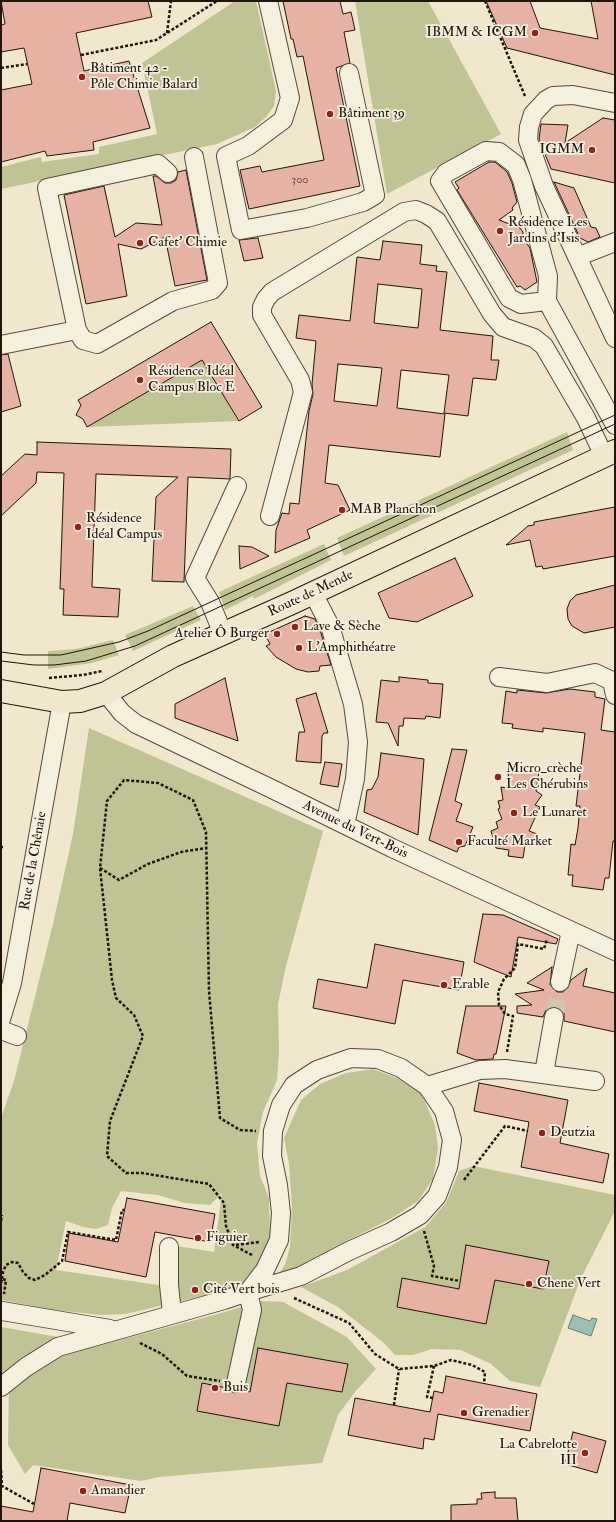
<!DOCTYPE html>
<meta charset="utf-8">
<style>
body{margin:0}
#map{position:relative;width:616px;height:1522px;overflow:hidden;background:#f0e7cc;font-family:"IM FELL Double Pica",serif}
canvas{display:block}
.frame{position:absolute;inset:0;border:2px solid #21140b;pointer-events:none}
</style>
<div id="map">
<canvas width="616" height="1522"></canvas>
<div class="frame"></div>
</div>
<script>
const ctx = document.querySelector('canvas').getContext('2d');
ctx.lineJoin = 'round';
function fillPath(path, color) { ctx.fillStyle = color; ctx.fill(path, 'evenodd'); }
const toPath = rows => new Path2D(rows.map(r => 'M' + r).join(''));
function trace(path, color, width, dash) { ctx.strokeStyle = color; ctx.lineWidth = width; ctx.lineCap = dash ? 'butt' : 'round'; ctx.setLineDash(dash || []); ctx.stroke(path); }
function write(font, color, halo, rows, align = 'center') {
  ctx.font = font + ' "IM FELL Double Pica",serif'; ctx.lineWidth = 3.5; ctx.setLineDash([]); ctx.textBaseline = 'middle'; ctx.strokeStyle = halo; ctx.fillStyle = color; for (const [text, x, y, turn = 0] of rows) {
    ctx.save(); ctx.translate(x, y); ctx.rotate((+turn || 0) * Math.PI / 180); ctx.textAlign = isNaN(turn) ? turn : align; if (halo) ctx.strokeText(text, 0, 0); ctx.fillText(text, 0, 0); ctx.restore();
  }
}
fillPath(toPath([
 [235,1,256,1,276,91,274,106,266,117,255,127,217,144,1,189,1,167,41,157,42,162,99,154,99,147,157,134,142,63],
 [355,1,428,1,501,134,387,194],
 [202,360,239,421,87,427],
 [567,432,573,450,344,556,337,538],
 [324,544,331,560,254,599,253,596,225,610,219,592],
 [193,606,201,620,133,651,125,635],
 [113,640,119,655,92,663,48,669,48,651,76,649],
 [89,728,323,831,286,966,278,1004,279,1051,277,1080,263,1112,257,1143,260,1176,269,1198,270,1235,264,1256,248,1282,231,1289,126,1314,100,1315,55,1310,1,1300,1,1118,14,1081,53,924,73,834],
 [121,1191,158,1195,185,1203,210,1205,222,1193,214,1252,177,1246,172,1287,56,1270,66,1221,83,1227,96,1229,108,1225,112,1208],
 [373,1069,397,1078,421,1093,435,1125,438,1148,433,1179,418,1201,394,1217,335,1247,293,1272,280,1272,285,1265,290,1247,292,1206,289,1164,284,1138,301,1100,320,1084,346,1073],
 [473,1166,615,1195,615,1211,581,1278,540,1387,510,1381,491,1364,461,1350,432,1349,413,1355,395,1355,384,1343,338,1307,301,1287,347,1270,425,1227,446,1203,459,1171],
 [261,1301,283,1302,347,1337,376,1369,355,1392,338,1415,322,1463,159,1477,141,1481,33,1465,25,1474,8,1445,9,1389,63,1355,218,1314],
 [1,1327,58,1337,28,1355,1,1376]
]), '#c0c393');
const water = toPath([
 [573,1315,590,1321,592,1318,597,1319,591,1336,568,1328,573,1315]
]);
fillPath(water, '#9bc0b3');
trace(water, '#6a7b70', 1);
const building = toPath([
 [1,1,148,1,152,17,76,33,84,71,129,61,150,128,93,142,94,150,47,156,45,151,1,162,1,90,32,84,24,48,1,52,1,25,5,24,1,1],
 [283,1,340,1,343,14,351,12,355,30,344,32,350,63,336,68,360,186,249,209,240,170,260,166,262,172,324,160,303,56,297,57,293,39,291,39,283,1],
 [486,1,530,1,540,28,598,39,591,1,615,1,615,75,507,48,486,1],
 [603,118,615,120,615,183,551,169,539,139,541,124,568,125,565,143,603,118],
 [489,162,495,162,507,172,512,183,517,202,512,208,513,210,499,220,520,228,523,232,523,238,530,248,537,282,525,290,520,286,517,287,457,190,459,188,455,182,489,162],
 [186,170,207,280,175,286,165,237,141,249,118,244,127,296,86,304,64,195,104,186,115,237,136,223,162,225,153,176,156,176,165,183,171,183,176,180,178,172,186,170],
 [554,182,574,188,591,227,596,228,600,237,588,242,580,238,554,182],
 [258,238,263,258,244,261,239,240,258,238],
 [383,241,422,245,420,264,437,266,436,271,447,272,440,330,493,336,491,360,499,360,496,380,473,378,468,416,444,413,449,375,401,370,397,408,445,414,440,457,329,445,325,483,338,485,350,510,307,530,310,538,275,553,276,530,282,513,289,514,290,503,299,504,309,411,313,394,312,384,316,341,296,338,299,315,350,321,357,257,380,260,383,241],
 [378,284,422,289,418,328,374,323,378,284],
 [338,364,382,368,377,406,334,401,338,364],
 [211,322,262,407,239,421,202,360,87,427,83,419,76,415,81,405,78,400,211,322],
 [8,354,21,406,1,412,1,355,8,354],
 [37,442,231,449,230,479,188,477,184,582,152,581,156,497,178,477,96,474,92,587,120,589,118,617,63,615,64,589,60,589,64,473,37,472,36,483,1,516,1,476,25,454,37,455,37,442],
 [615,507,615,556,543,569,542,566,536,567,530,540,506,545,528,526,534,525,534,522,615,507],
 [239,546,252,547,269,556,240,569,239,546],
 [455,558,473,596,417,622,389,618,378,593,455,558],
 [615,585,615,627,584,633,572,626,568,619,567,609,570,601,576,595,615,585],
 [305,616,315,619,320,630,331,665,320,666,319,671,308,672,296,669,276,657,266,646,270,644,265,634,305,616],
 [399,677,428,680,428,683,443,684,440,718,426,716,425,719,404,718,403,726,399,726,398,746,388,723,376,722,381,680,399,682,399,677],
 [225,678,238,741,175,718,175,704,225,678],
 [570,689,595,692,595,697,605,699,601,730,615,732,615,841,613,841,609,878,605,878,603,890,572,886,573,875,568,875,571,844,575,845,578,828,580,806,576,806,585,733,543,728,543,732,512,728,513,724,502,723,506,691,517,693,517,690,546,693,570,689],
 [316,693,328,733,324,733,322,736,321,763,296,761,299,732,305,732,296,699,316,693],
 [452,749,467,750,455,801,462,804,456,821,473,827,465,846,459,847,457,852,429,840,452,749],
 [381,753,424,759,418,835,364,812,367,790,372,789,378,777,381,753],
 [325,762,342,764,338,787,320,784,325,762],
 [509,768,539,772,536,791,542,795,535,805,540,807,529,831,537,834,531,846,525,845,523,858,508,856,509,850,496,848,491,831,498,828,496,822,502,819,498,809,500,808,498,801,503,800,501,787,507,788,509,768],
 [483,914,503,915,558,939,556,944,518,937,511,977,474,962,483,914],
 [375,944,464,962,459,990,403,980,395,1024,313,1008,318,979,367,988,375,944],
 [552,967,550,985,557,992,563,992,567,989,571,980,587,968,583,986,615,993,615,1032,564,1021,564,1013,556,1007,551,1007,546,1010,543,1017,517,1013,517,1006,532,1005,515,994,544,990,527,983,552,967],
 [466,1006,506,1006,496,1054,494,1054,493,1059,476,1060,457,1053,466,1006],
 [479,1083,568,1100,560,1143,609,1154,603,1183,521,1167,529,1122,474,1111,479,1083],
 [127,1198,215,1214,210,1242,155,1232,146,1277,65,1261,69,1233,118,1242,127,1198],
 [466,1245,549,1261,543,1289,495,1280,486,1324,397,1307,402,1278,459,1289,466,1245],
 [258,1348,348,1364,342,1392,287,1383,279,1426,197,1411,202,1383,227,1388,234,1393,243,1390,250,1392,258,1348],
 [446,1376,537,1394,530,1431,438,1414,434,1440,424,1438,423,1449,348,1435,355,1398,430,1412,434,1391,443,1393,446,1376],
 [573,1432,606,1441,597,1473,565,1464,573,1432],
 [41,1468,131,1485,125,1513,70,1503,67,1521,1,1521,1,1506,33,1512,41,1468],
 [495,1492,495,1498,516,1498,518,1521,451,1521,451,1505,477,1504,477,1499,482,1499,481,1493,495,1492]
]);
fillPath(building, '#e6b2a4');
trace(building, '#21140b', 1);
trace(toPath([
 [554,1017,560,982]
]), '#d1c7af', 18, [18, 9]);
const minor = toPath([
 [268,1,290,98,283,120,248,146,226,156,241,230,307,218,363,202,375,195,349,73],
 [615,103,573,95,553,96,546,100,533,114,529,127,528,140,544,186,615,338],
 [168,173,158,164,47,188,77,330,83,340,97,344,173,301,212,290,218,283,194,157],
 [577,257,615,242],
 [547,301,521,304,509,298,440,181,446,173,486,151,499,152,516,165,522,180,548,276,547,301,615,425],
 [1,345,77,330],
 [270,516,303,392,300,380,262,315,262,307,266,299,272,292,404,212,416,210,426,214,437,221,492,314,503,327,534,338,544,346,586,418,604,456],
 [313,593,330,626,353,704,358,742,355,779,345,825],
 [223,634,210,602,195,578,237,486],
 [499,677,547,683,595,673,612,681,615,695],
 [106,693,122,713,136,724,270,788,392,848,615,951],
 [560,982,571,931],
 [1,1019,12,983,62,702],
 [1,1030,17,1036],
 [544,1073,554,1017],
 [427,1086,480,1070,505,1069,595,1081],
 [169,1247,169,1285,172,1313],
 [2,1311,110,1329],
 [1,1387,26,1367,58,1347,224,1300,248,1292,301,1276,349,1251,391,1232,420,1215,437,1196,448,1167,452,1140,444,1111,427,1086,401,1068,378,1059,351,1058,317,1070,294,1085,281,1105,273,1131,272,1156,278,1185,281,1213,279,1240,265,1270,248,1292,252,1310,236,1383]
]);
const major = toPath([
 [1,691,62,702,80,701,106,693,173,656,294,602,615,451]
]);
trace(minor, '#55493b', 20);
trace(major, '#21140b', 24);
trace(toPath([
 [485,1,525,96],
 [167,33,171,1],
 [81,55,156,40,217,1],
 [1,68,27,64],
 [49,678,83,675,102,671],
 [1,847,3,847],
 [100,868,119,880,148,864,181,852,206,848],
 [507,1052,513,1016,505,1014,499,1005,498,992,504,979,515,968,518,944,544,949,547,939],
 [464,1180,505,1126,528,1131],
 [1,1221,2,1215],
 [424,1231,434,1266,432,1276,460,1281],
 [236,1245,259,1242],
 [252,1255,233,1245,226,1226,224,1203,209,1184,142,1173,126,1173,107,1156,110,1121,143,1036,134,1015,116,998,112,980,100,868,107,801,124,780,158,783,193,800,206,832,209,991,220,1118,240,1130,256,1131],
 [2,1279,3,1272,6,1265,12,1262,18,1263,23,1272,29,1278,35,1280,45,1275,62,1261,68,1232,116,1240,122,1210,124,1210],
 [1,1283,2,1279,6,1280,4,1294],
 [294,1298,349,1323,375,1354,399,1369,434,1366,451,1360,472,1365,485,1372,484,1384],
 [140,1343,162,1354,187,1376,220,1381],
 [433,1398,427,1397,434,1366],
 [394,1405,399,1369],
 [1,1470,2,1486,34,1504]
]), '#21140b', 2.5, [3, 2]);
trace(minor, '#f5efde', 18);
trace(major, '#f0e7cc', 22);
trace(toPath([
 [1,652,24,655,61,655,119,642,148,631,615,415],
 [1,661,34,665,54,665,86,661,135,646,615,424]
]), '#21140b', 1);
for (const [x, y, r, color] of [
 [535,33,4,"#8f2418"],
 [82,77,4,"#8f2418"],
 [330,114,4,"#8f2418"],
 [592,150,4,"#8f2418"],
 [500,231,4,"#8f2418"],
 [140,243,4,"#8f2418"],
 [140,380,4,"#8f2418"],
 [342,510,4,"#8f2418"],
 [78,527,4,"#8f2418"],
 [295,627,4,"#8f2418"],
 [277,634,4,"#8f2418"],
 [299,648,4,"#8f2418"],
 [498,777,4,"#8f2418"],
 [514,813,4,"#8f2418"],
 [459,842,4,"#8f2418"],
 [444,985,4,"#8f2418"],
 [542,1133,4,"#8f2418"],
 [198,1238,4,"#8f2418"],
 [529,1284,4,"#8f2418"],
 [195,1290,4,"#8f2418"],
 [215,1388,4,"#8f2418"],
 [464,1413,4,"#8f2418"],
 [585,1453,4,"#8f2418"],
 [83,1491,4,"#8f2418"]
]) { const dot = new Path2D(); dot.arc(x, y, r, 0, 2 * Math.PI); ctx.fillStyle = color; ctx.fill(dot); trace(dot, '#f5efde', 1.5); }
write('12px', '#523c31', null, [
 ["300",300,180]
]);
write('14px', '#21140b', '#f5efde', [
 ["IBMM & ICGM",527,33,"right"],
 ["Bâtiment 42 -",90,69],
 ["Pôle Chimie Balard",90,85],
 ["Bâtiment 39",338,114],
 ["IGMM",584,150,"right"],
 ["Résidence Les",508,223],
 ["Jardins d'Isis",508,239],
 ["Cafet' Chimie",148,243],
 ["Résidence Idéal",148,372],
 ["Campus Bloc E",148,388],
 ["MAB Planchon",350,510],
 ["Résidence",86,519],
 ["Idéal Campus",86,535],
 ["Lave & Sèche",303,627],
 ["Atelier Ô Burger",269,634,"right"],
 ["L'Amphithéatre",307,648],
 ["Micro_crèche",506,769],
 ["Les Chérubins",506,785],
 ["Le Lunaret",522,813],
 ["Faculté Market",467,842],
 ["Erable",452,985],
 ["Deutzia",550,1133],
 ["Figuier",206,1238],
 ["Chene Vert",537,1284],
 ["Cité Vert bois",203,1290],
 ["Buis",223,1388],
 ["Grenadier",472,1413],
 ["La Cabrelotte",577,1445,"right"],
 ["III",577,1461,"right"],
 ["Amandier",91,1491]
], 'left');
write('14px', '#21140b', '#f5efde', [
 ["Route de Mende",311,594,-25],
 ["Avenue du Vert-Bois",355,830,26],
 ["Rue de la Chênaie",34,861,-80]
]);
</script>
